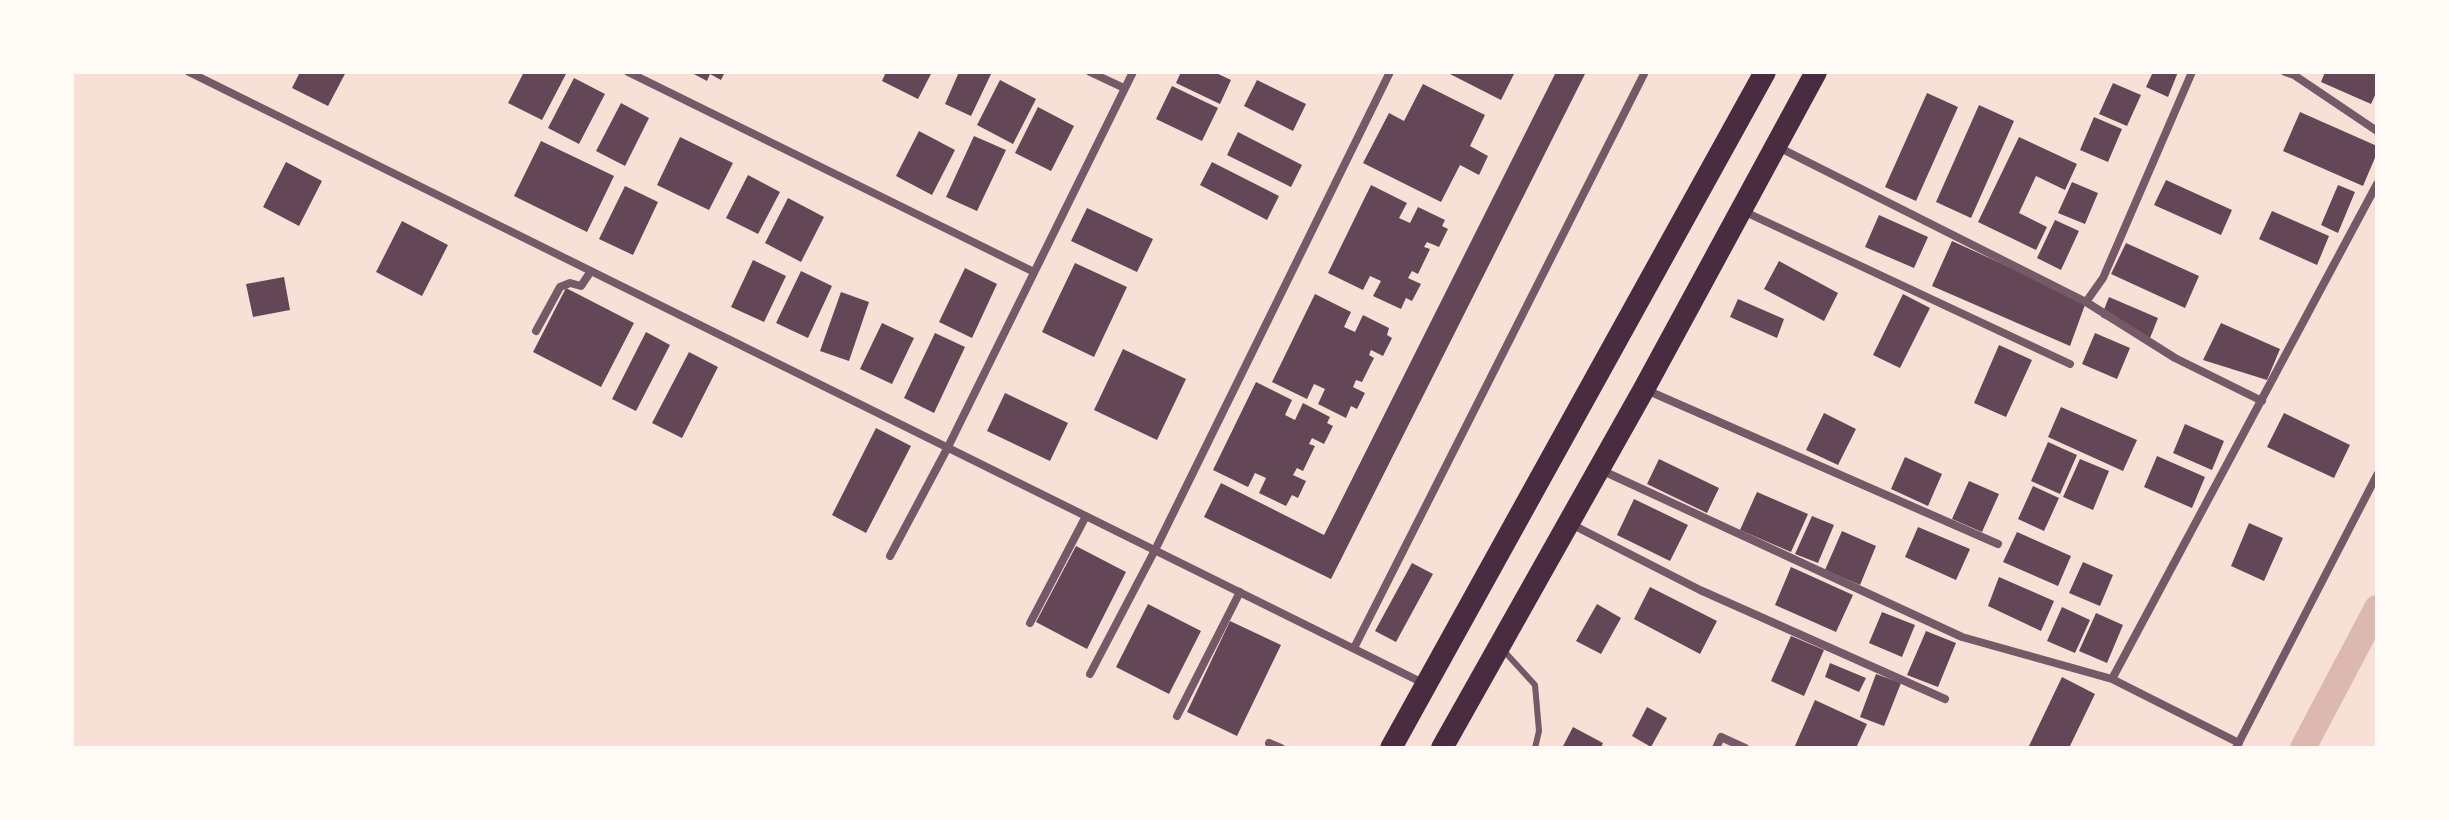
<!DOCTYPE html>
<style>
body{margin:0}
#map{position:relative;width:2449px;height:820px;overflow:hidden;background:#f7e1d7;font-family:"Alegreya Sans",sans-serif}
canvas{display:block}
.frame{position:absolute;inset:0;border:74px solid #fffaf5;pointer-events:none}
</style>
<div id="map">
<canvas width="2449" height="820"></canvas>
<div class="frame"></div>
</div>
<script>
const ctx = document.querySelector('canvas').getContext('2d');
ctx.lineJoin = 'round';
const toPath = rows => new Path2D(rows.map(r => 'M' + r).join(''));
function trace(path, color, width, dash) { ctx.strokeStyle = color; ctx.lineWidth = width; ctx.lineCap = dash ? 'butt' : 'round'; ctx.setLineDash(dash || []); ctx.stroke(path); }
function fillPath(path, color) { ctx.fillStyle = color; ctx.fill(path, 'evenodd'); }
trace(toPath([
 [2303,748,2377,608]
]), '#dcb8b0', 26);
fillPath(toPath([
 [300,72,346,72,328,106,292,88],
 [524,72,567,72,542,120,508,103],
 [690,72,725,72,721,80,710,74,707,81],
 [886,72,932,72,918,99,882,81],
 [959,72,992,72,971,116,945,104],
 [1181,72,1214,72,1231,80,1220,104,1176,83],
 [1446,72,1515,72,1501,100],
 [1556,72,1586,72,1331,579,1204,517,1221,483,1324,535],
 [2153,72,2178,72,2168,97,2146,87],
 [2325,72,2377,72,2377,91,2371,104,2321,82],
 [574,78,605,94,579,144,548,128],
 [1000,80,1036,99,1013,144,977,125],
 [1257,80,1306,104,1293,131,1244,106],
 [2113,83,2141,95,2127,126,2099,114],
 [1423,84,1485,115,1470,146,1488,156,1479,175,1460,165,1441,202,1363,163,1389,113,1404,121],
 [1172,86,1218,108,1202,141,1156,119],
 [1927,93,1958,107,1916,201,1885,187],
 [621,103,649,118,625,166,596,151],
 [1979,105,2014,121,1971,218,1936,202],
 [1038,107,1074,126,1051,171,1015,153],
 [2300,112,2377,146,2377,153,2363,186,2283,151],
 [2094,117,2122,129,2108,162,2080,150],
 [919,131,955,150,932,195,896,176],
 [1238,132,1302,165,1291,187,1227,155],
 [974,136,1006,150,977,211,946,197],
 [680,137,733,163,709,210,657,185],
 [2019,137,2077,164,2065,190,2036,176,2019,213,2047,227,2036,250,1978,222],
 [541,141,614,176,587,232,514,196],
 [286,162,322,181,299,226,263,207],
 [1212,162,1279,196,1267,220,1200,185],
 [748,175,780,192,758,234,726,218],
 [2166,180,2232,210,2221,235,2154,205],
 [2072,182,2098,193,2085,224,2058,213],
 [1371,185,1407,203,1399,218,1410,223,1418,207,1445,220,1442,226,1448,229,1439,247,1427,242,1424,247,1430,249,1418,274,1412,271,1408,278,1421,284,1412,301,1406,298,1401,309,1373,296,1381,281,1370,276,1363,290,1328,273],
 [2338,185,2355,192,2338,233,2321,225],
 [625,186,658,202,633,255,599,239],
 [788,198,824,217,801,262,765,243],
 [1087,208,1153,239,1137,272,1071,241],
 [2272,211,2329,236,2317,265,2259,239],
 [1879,215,1928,237,1914,268,1865,247],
 [2055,220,2079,231,2061,270,2037,258],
 [402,221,448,245,422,296,376,272],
 [1952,241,2086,302,2070,346,1932,286],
 [2126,243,2199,276,2185,308,2111,274],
 [753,260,786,276,764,322,731,307],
 [1779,261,1838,293,1824,321,1764,289],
 [1075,263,1127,287,1094,357,1042,332],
 [965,268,997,284,972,338,939,322],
 [801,271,832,286,808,338,776,323],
 [284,277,290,310,253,317,246,284],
 [566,288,634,323,601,387,533,352],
 [841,292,869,302,849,361,820,351],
 [1315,294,1351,312,1344,327,1355,332,1363,315,1389,328,1387,335,1392,338,1383,356,1371,350,1369,355,1374,358,1362,382,1356,380,1353,387,1365,393,1357,409,1351,406,1346,418,1318,404,1325,389,1314,384,1307,399,1272,382],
 [1903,294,1930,308,1900,368,1873,355],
 [2109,297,2158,318,2150,338,2101,317],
 [1738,299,1784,319,1777,338,1730,317],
 [882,323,914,338,892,384,860,369],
 [2221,323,2280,349,2267,380,2203,360],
 [646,332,670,345,636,411,612,399],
 [935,333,965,347,934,413,904,398],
 [2095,333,2130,348,2117,379,2082,364],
 [1999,345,2032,360,2006,417,1974,403],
 [1123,349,1186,379,1157,440,1094,410],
 [689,352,718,367,682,438,652,423],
 [1256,382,1292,400,1285,415,1295,420,1303,403,1330,417,1327,423,1333,426,1324,444,1312,438,1309,444,1315,446,1303,471,1297,468,1293,475,1306,481,1298,498,1292,495,1286,506,1259,493,1266,478,1255,473,1248,487,1213,470],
 [1005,393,1068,423,1050,461,987,431],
 [2061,407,2137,440,2123,471,2048,437],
 [1824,413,1856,429,1838,465,1806,450],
 [2284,413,2350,445,2334,478,2267,447],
 [2185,424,2224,441,2212,470,2173,453],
 [876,428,911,446,866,533,832,515],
 [2048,442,2077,455,2060,494,2031,481],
 [2157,456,2205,477,2192,508,2144,487],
 [1905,457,1942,474,1928,506,1891,489],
 [1659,459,1719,488,1707,513,1647,484],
 [2080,459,2109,471,2093,510,2063,497],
 [1969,481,1999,494,1982,532,1952,519],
 [2033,486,2059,498,2044,531,2018,519],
 [1757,492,1808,514,1791,552,1740,530],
 [1634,499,1688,525,1670,561,1617,535],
 [1812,516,1834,525,1818,563,1795,554],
 [2249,523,2283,538,2264,581,2231,566],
 [1918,527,1970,549,1956,580,1905,557],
 [1842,531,1876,546,1860,585,1825,570],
 [2017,532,2071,556,2058,586,2003,562],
 [1076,546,1126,572,1087,649,1036,622],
 [2083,562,2113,575,2100,606,2069,593],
 [1412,563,1433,574,1396,642,1375,631],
 [1791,567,1853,595,1836,632,1775,605],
 [1999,577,2054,601,2041,631,1988,606],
 [1650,587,1717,621,1700,654,1634,619],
 [1148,604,1201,631,1169,694,1116,667],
 [1597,604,1621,618,1601,654,1576,641],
 [2062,607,2090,620,2075,653,2047,641],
 [1882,612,1915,625,1902,657,1869,643],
 [2096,613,2123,625,2107,663,2079,651],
 [1230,621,1281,645,1237,736,1187,712],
 [1926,631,1956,643,1938,687,1907,675],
 [1791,636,1824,650,1804,696,1771,681],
 [1830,663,1866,678,1859,692,1825,677],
 [1876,674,1901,683,1884,726,1860,717],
 [2062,677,2095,694,2069,748,2028,748],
 [1815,700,1867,724,1856,748,1794,748],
 [1647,707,1667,718,1651,747,1632,736],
 [1573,727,1603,743,1601,748,1562,748]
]), '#644757');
trace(toPath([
 [1504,651,1535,685,1539,731,1535,748]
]), '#755966', 6);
trace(toPath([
 [189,72,1425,684],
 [628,72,1034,272],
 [1090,72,1124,88],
 [2285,72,2294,75,2377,131],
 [1776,146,2086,302,2175,358,2262,401],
 [1741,210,2070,364],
 [2086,302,2103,278,2192,72],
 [536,331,560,287,570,283,581,286,591,271],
 [1644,389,1998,544],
 [1601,470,1962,637,2112,679,2239,743],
 [1569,523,1700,590,1945,699],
 [890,556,948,447,1133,72],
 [1030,623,1086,516],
 [1354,648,1645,72],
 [1090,674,1155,550,1390,72],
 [2112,679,2377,184],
 [1177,716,1240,592],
 [1269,743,1281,748],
 [1716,748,1721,737,1745,748],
 [2236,748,2377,475]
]), '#755966', 8);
trace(toPath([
 [1391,748,1765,72],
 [1442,748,1644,389,1816,72]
]), '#4a2c40', 22);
</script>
